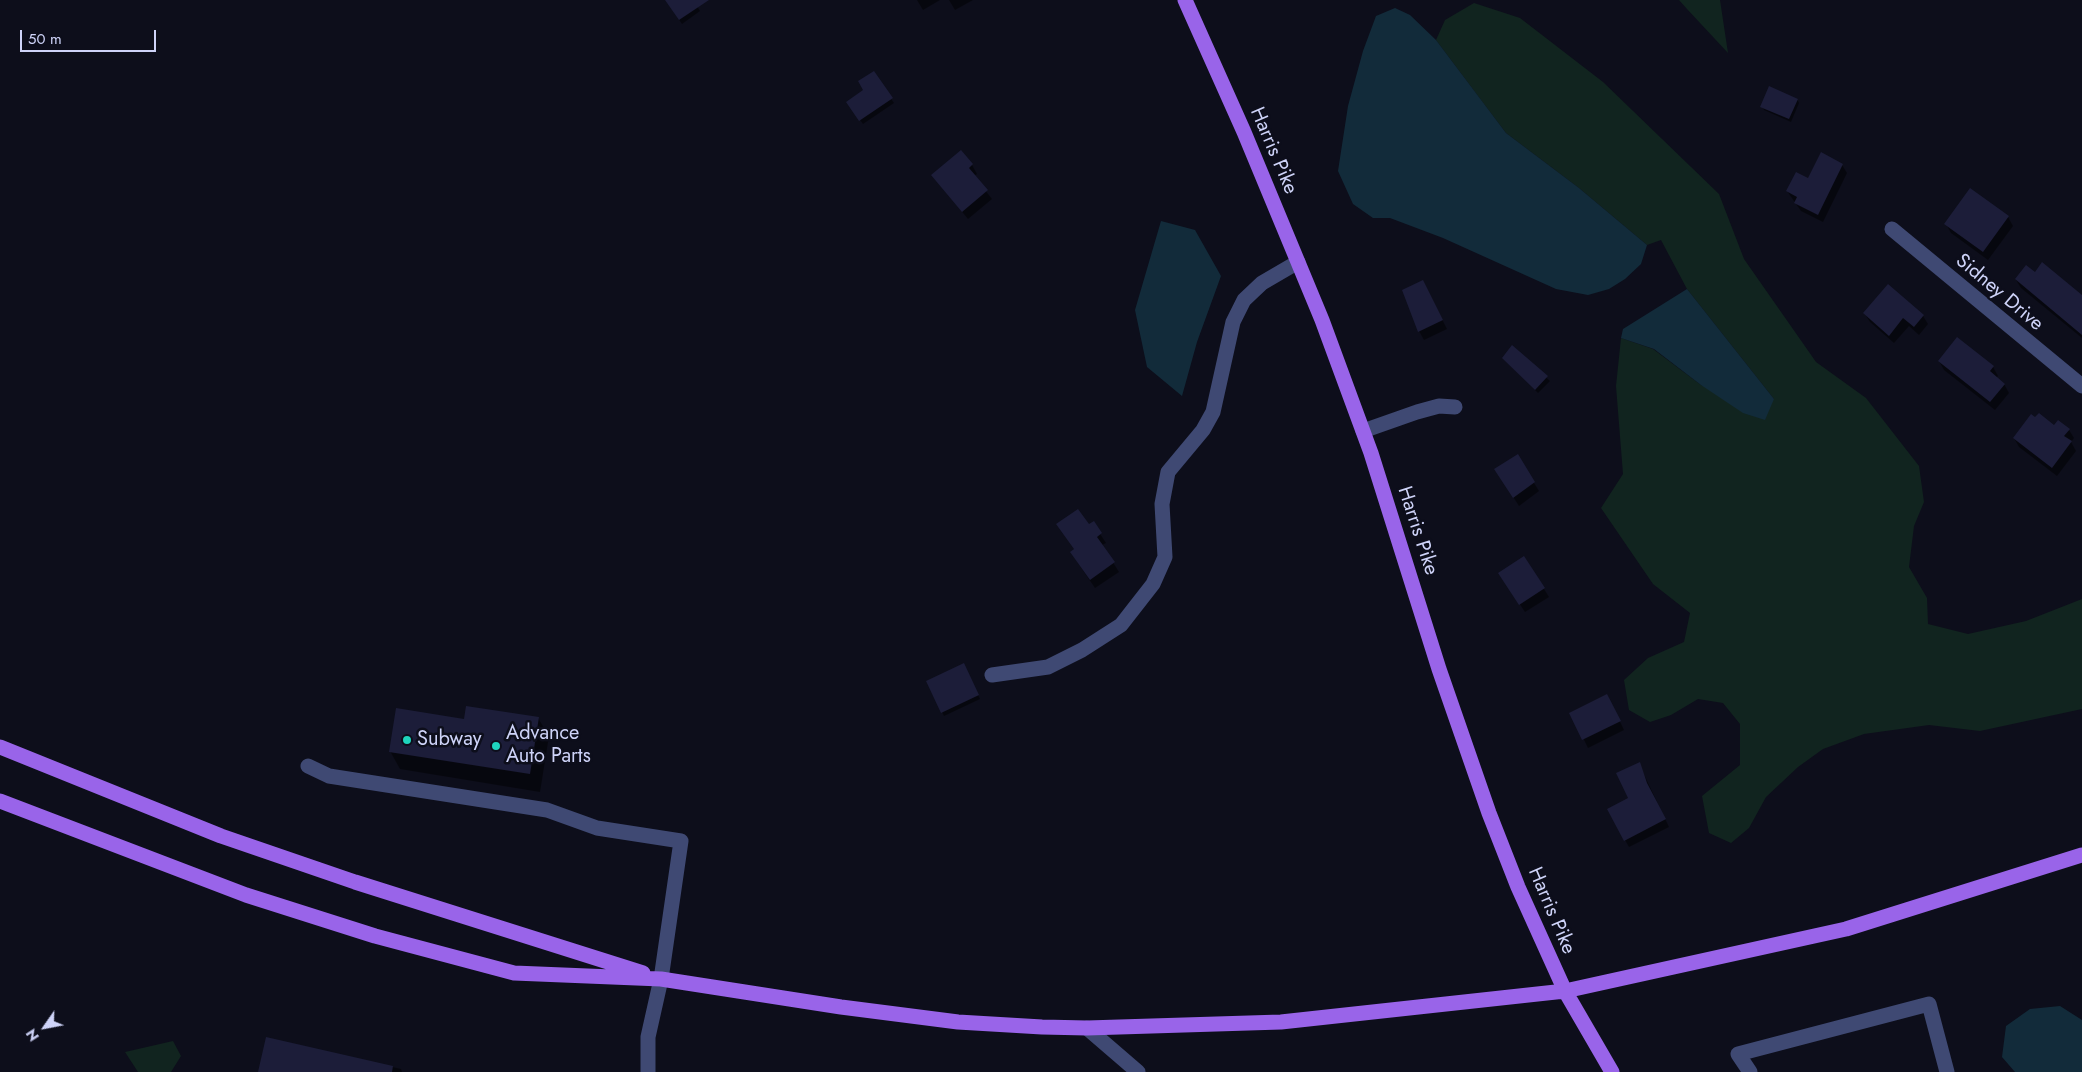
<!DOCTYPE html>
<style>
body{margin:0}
#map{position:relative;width:2082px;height:1072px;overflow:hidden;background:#0d0e1b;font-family:Jost,sans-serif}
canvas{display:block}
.north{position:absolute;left:20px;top:1002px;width:50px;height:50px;-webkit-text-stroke:4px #0d0e1b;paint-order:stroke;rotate:237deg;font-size:14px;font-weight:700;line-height:20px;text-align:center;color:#ced3f8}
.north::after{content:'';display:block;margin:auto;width:18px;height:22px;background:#ced3f8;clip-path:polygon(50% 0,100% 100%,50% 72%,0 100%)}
.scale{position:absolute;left:20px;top:30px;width:136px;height:22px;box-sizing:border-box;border:2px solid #ced3f8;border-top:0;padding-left:6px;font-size:15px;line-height:18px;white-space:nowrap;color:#ced3f8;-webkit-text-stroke:4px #0d0e1b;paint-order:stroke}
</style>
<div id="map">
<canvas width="2082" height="1072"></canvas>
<div class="north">N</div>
<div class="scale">50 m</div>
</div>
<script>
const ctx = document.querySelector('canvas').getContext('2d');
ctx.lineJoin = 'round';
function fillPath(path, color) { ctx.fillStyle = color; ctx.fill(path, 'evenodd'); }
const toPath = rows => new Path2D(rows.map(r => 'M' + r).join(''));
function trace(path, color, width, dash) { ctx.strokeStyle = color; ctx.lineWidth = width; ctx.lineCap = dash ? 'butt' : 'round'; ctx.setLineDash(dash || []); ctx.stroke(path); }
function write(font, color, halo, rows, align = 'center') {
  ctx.font = font + ' Jost,sans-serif'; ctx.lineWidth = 5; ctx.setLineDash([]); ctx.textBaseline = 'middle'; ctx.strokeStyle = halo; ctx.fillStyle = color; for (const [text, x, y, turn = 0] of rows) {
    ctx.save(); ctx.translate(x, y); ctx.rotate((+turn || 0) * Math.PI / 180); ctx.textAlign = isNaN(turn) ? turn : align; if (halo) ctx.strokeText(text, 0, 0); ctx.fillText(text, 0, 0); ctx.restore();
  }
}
fillPath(toPath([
 [1679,0,1720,0,1728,53,1687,9],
 [1474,3,1520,18,1603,82,1719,194,1744,259,1816,362,1866,398,1919,466,1924,502,1914,526,1909,567,1927,598,1928,624,1968,634,2026,621,2082,599,2082,709,1980,731,1929,725,1864,734,1823,749,1798,767,1766,797,1749,828,1731,843,1709,833,1702,796,1740,765,1740,724,1723,703,1698,699,1671,715,1650,722,1629,710,1624,680,1648,658,1684,642,1690,613,1653,584,1601,508,1623,474,1616,386,1621,338,1653,349,1701,385,1774,399,1687,289,1661,240,1647,245,1579,188,1506,133,1472,88,1436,40,1445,20],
 [173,1041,181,1056,171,1072,138,1072,125,1052]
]), '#11241f');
fillPath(toPath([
 [1395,8,1410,15,1436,40,1506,133,1579,188,1647,245,1641,264,1625,279,1609,289,1588,295,1556,289,1443,238,1390,218,1373,218,1353,204,1338,171,1348,106,1363,51,1376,16],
 [1161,221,1195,230,1221,276,1197,342,1182,396,1147,367,1135,310],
 [1687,289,1774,399,1765,420,1743,413,1701,385,1654,349,1621,338,1623,329],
 [2060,1006,2082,1020,2082,1072,2015,1072,2002,1057,2006,1026,2030,1009]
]), '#122b3a');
fillPath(toPath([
 [666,0,693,0,700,11,682,24],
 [917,0,940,0,923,10],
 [949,0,973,0,955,10],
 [873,72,894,103,863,124,850,106,865,90],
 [1797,99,1799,103,1791,122,1764,110,1762,106],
 [972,165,977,174,974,176,992,199,968,219,932,175],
 [1842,165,1847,173,1823,222,1801,211,1787,191],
 [2008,217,2013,226,1988,260,1951,233,1946,224],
 [2016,280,2082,302,2082,338,2021,288],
 [1888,286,1923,316,1928,324,1919,335,1909,326,1894,343,1870,322,1865,314],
 [1427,290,1447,329,1424,340,1419,331],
 [1512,347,1550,381,1538,393,1503,358],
 [1939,361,1993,367,1998,376,1996,378,2004,384,2009,393,1995,410,1944,370],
 [2036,419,2069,430,2074,438,2071,442,2076,451,2057,476,2019,447,2014,438],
 [1501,478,1534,483,1539,491,1519,506],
 [1093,523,1106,543,1102,545,1119,572,1095,588,1071,553],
 [1505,582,1544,589,1549,597,1525,612],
 [966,668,980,699,944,716,942,712],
 [1612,705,1624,730,1588,748,1571,713],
 [538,718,549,736,540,792,400,769,390,751,465,720],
 [1639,764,1669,827,1629,847,1625,840,1629,799],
 [267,1038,401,1069,402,1072,259,1072]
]), '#0007');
fillPath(toPath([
 [665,0,709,0,679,20],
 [874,71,893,98,859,121,846,102,863,90,858,81],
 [1769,86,1798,99,1789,119,1760,107],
 [961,150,973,164,969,168,988,190,962,212,931,175],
 [1821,152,1843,164,1818,215,1794,203,1797,197,1786,191,1796,172,1808,178],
 [1970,188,2009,216,1983,252,1944,224],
 [2042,262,2082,295,2082,335,2015,279,2026,265,2035,272],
 [1423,280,1443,320,1418,332,1402,290],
 [1888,284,1924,315,1914,327,1903,318,1889,336,1863,313],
 [1957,337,1994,366,1990,371,2005,384,1990,402,1938,361],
 [1512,345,1548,376,1535,390,1502,358],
 [2039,413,2054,425,2058,420,2070,429,2064,436,2072,441,2052,468,2013,438,2031,414,2035,417],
 [1518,454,1535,482,1513,498,1494,469],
 [1078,509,1089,524,1094,521,1102,533,1097,537,1115,562,1090,580,1070,552,1074,549,1056,524],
 [1524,556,1545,588,1519,605,1498,573],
 [964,663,979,695,941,713,926,681],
 [1607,694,1621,721,1582,740,1569,713],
 [466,706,539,717,530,774,389,752,396,708,464,719],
 [1640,762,1647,783,1666,819,1624,841,1607,809,1628,798,1616,773],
 [266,1037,393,1066,392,1072,258,1072]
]), '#1c1d39');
trace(toPath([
 [1892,229,2082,386],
 [1363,431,1417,412,1439,406,1455,407],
 [992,675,1048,667,1082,650,1121,625,1153,584,1165,557,1162,504,1168,472,1203,430,1213,412,1233,322,1244,300,1262,283,1298,262],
 [308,766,329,776,547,810,597,828,681,841,661,979,648,1037,648,1072],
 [1087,1028,1138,1072],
 [1750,1072,1738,1054,1929,1004,1947,1072]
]), '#3f4973', 15);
trace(toPath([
 [1185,0,1244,132,1322,320,1371,453,1439,669,1489,813,1518,887,1565,991,1612,1072],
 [0,747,221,836,355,882,643,973],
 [0,801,246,895,375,936,514,973,661,979,841,1007,958,1022,1042,1027,1087,1028,1281,1022,1565,991,1846,929,2082,855]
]), '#9964e9', 15);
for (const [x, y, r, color] of [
 [407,740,5,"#1ed4bc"],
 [496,746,5,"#1ed4bc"]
]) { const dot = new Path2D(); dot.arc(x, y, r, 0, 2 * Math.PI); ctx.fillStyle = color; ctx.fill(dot); trace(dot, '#0d0e1b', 2); }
write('20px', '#ced3f8', '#0d0e1b', [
 ["Harris Pike",1273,151,67],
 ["Sidney Drive",1999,293,40],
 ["Harris Pike",1417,531,72],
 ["Harris Pike",1551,911,67]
]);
write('20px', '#ced3f8', '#0d0e1b', [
 ["Advance",506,734],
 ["Auto Parts",506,757],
 ["Subway",417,740]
], 'left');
</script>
